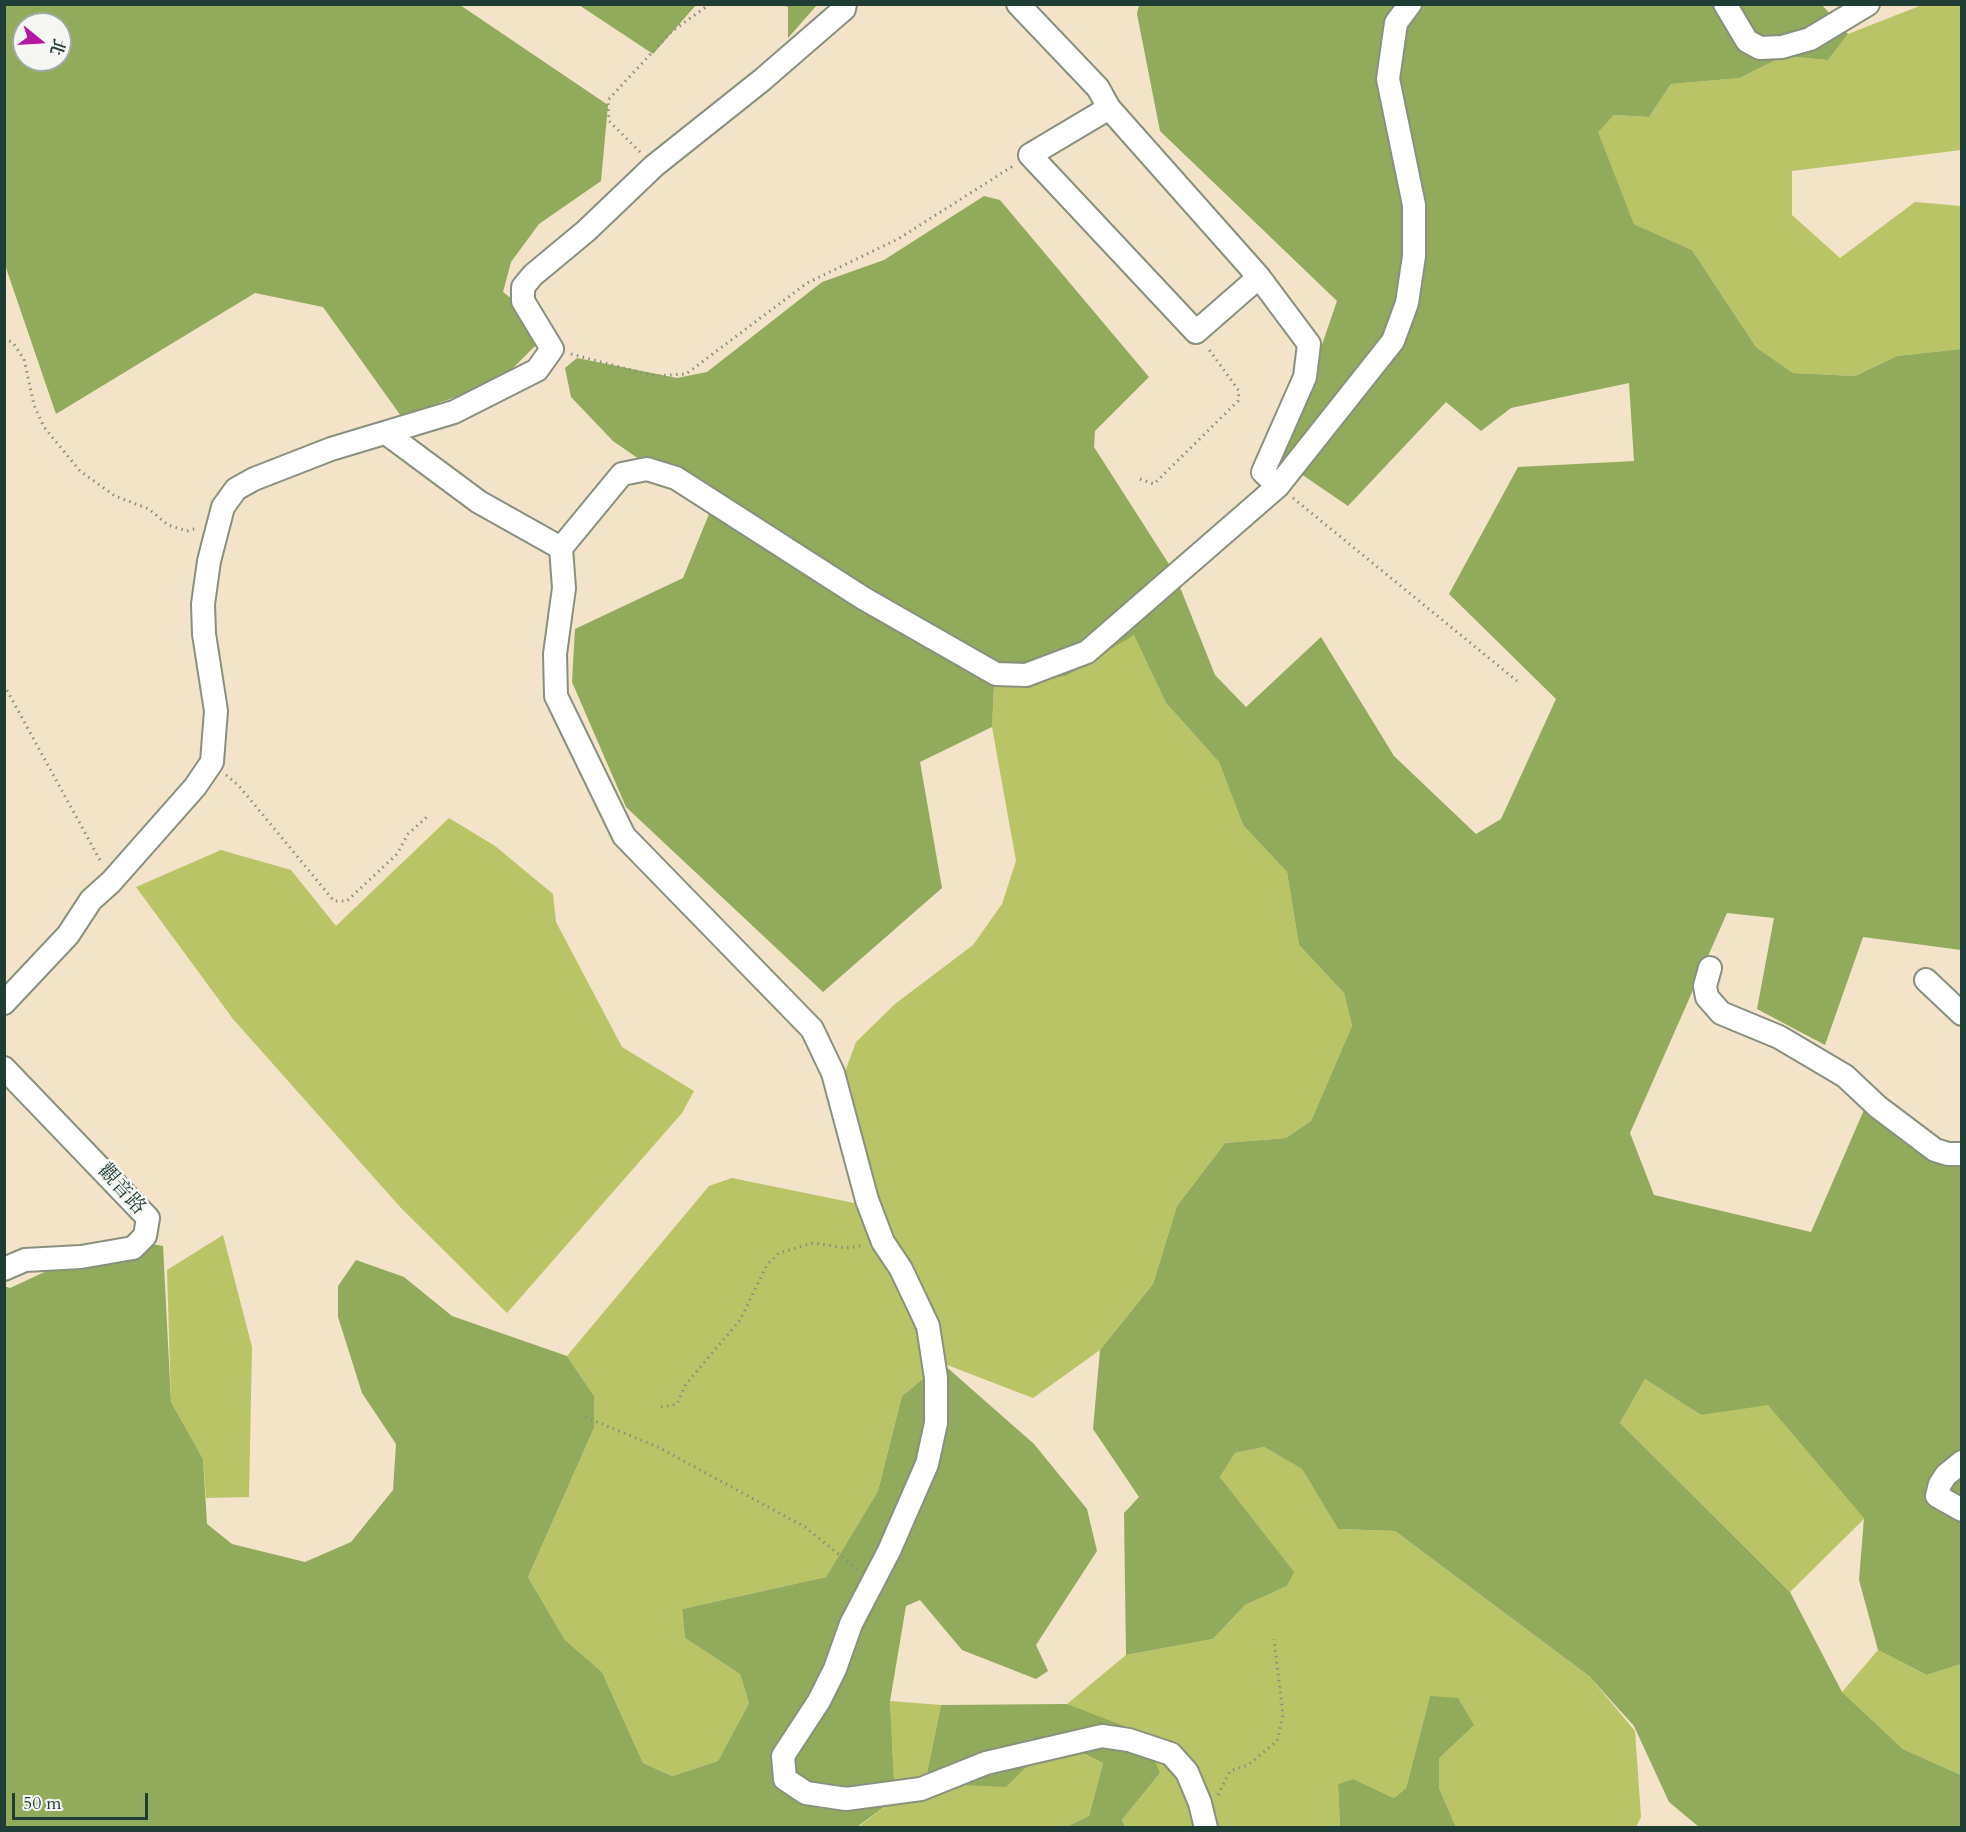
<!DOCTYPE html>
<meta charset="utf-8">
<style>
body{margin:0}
#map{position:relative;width:1966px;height:1832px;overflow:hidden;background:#f2e3c9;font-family:Cardo,"Noto Serif TC",serif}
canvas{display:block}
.frame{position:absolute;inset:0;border:6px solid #1f3d34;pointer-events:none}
.north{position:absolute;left:12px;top:12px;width:60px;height:60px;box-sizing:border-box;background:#f6f6f2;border:2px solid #a0aca6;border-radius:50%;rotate:108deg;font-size:16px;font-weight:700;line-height:24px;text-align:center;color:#1f3d34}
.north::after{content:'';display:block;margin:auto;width:21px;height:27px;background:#b5179e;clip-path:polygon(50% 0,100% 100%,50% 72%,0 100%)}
.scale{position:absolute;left:12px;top:1793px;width:136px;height:27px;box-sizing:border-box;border:3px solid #1f3d34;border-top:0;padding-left:8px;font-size:18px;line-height:21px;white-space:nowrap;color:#1f3d34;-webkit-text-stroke:4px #f6f6f2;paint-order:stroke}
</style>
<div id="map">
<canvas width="1966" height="1832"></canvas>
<div class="frame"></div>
<div class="north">北</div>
<div class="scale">50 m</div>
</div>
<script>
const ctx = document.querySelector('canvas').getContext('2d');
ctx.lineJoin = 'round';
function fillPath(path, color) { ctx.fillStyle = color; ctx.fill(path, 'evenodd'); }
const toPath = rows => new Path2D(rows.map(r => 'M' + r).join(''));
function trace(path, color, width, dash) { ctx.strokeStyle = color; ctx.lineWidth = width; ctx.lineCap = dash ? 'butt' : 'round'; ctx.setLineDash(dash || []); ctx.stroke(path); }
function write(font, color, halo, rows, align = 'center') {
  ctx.font = font + ' Cardo,"Noto Serif TC",serif'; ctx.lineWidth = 5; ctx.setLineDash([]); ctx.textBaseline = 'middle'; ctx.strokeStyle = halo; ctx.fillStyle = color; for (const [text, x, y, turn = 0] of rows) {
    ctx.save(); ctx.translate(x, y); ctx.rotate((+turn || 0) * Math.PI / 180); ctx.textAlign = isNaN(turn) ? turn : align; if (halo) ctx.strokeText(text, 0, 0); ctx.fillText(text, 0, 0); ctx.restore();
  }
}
fillPath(toPath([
 [1922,5,1961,5,1961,150,1792,171,1792,215,1840,258,1915,202,1961,206,1961,349,1897,356,1855,376,1793,373,1756,347,1692,250,1634,224,1597,131,1614,115,1649,117,1671,84,1740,78,1782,56,1828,60,1848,34],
 [1134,634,1166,703,1219,762,1243,825,1287,872,1299,945,1344,993,1352,1026,1311,1121,1286,1138,1225,1143,1177,1206,1153,1284,1100,1350,1033,1398,942,1363,902,1396,878,1491,826,1577,682,1609,685,1638,740,1674,749,1703,718,1761,672,1776,643,1763,602,1672,565,1640,528,1577,594,1428,594,1396,567,1356,709,1186,732,1178,854,1203,873,1186,842,1080,856,1042,895,1004,973,945,1002,904,1016,861,992,727,994,687,1066,676],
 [449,818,495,846,553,894,556,922,622,1047,694,1091,682,1113,507,1313,401,1208,233,1019,136,887,221,850,291,870,336,926],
 [223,1235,252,1347,249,1497,206,1498,203,1459,171,1402,167,1270],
 [1645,1379,1701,1415,1768,1404,1865,1518,1790,1592,1620,1423],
 [1264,1447,1302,1469,1338,1529,1395,1531,1589,1676,1635,1731,1641,1817,1636,1827,1456,1827,1439,1788,1439,1758,1430,1696,1406,1788,1394,1798,1353,1779,1338,1784,1340,1827,1126,1827,1122,1820,1160,1773,1067,1704,1126,1655,1213,1639,1245,1605,1287,1586,1293,1572,1220,1477,1235,1453],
 [1878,1650,1927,1675,1961,1664,1961,1775,1903,1749,1842,1692],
 [890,1701,941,1705,925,1783,1053,1739,1103,1763,1089,1816,1066,1827,857,1828,895,1799]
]), '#b8c466');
fillPath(toPath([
 [4,5,460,5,608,105,601,181,539,224,511,262,503,292,551,330,499,382,401,416,323,307,255,293,56,414,5,265],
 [24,24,60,24,60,60,24,60],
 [579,5,696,5,653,54],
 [782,5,817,5,788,38,788,7],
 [1139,5,1822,5,1848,34,1828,60,1783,56,1740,78,1671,84,1649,117,1614,115,1598,132,1634,224,1692,250,1756,347,1793,373,1855,376,1897,356,1961,349,1961,950,1863,937,1825,1045,1757,1009,1774,918,1727,913,1630,1133,1654,1195,1811,1232,1870,1096,1961,1153,1961,1664,1927,1675,1878,1650,1859,1580,1864,1518,1768,1405,1701,1415,1645,1379,1620,1423,1790,1592,1842,1692,1903,1749,1961,1775,1961,1827,1699,1827,1669,1802,1634,1726,1589,1676,1395,1531,1338,1529,1302,1469,1264,1447,1235,1453,1220,1477,1294,1572,1287,1586,1245,1605,1213,1639,1126,1655,1124,1513,1139,1497,1093,1429,1100,1350,1153,1284,1177,1206,1225,1143,1286,1138,1311,1121,1352,1026,1344,993,1299,945,1287,872,1243,825,1219,762,1166,703,1134,635,1066,676,994,687,992,727,920,762,942,888,823,992,626,807,572,682,575,629,683,578,711,509,613,441,571,397,565,368,577,358,677,378,707,372,822,282,884,260,984,196,1000,200,1149,377,1095,431,1094,447,1174,572,1215,675,1246,707,1321,637,1394,756,1476,834,1501,819,1556,699,1449,594,1518,467,1634,461,1629,383,1511,408,1481,431,1446,402,1348,506,1282,461,1337,301,1160,131,1137,14],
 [118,1238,163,1246,171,1402,203,1459,207,1524,232,1544,305,1562,351,1542,393,1490,396,1444,362,1393,338,1317,338,1286,356,1260,404,1277,452,1316,567,1356,594,1396,594,1428,528,1577,565,1640,602,1672,643,1763,672,1776,718,1761,749,1703,740,1674,685,1638,682,1609,826,1577,878,1491,902,1396,942,1363,1034,1444,1087,1509,1097,1551,1036,1645,1048,1671,1036,1679,962,1650,920,1600,906,1606,890,1701,895,1799,857,1827,5,1827,4,1286,10,1288],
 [1430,1696,1458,1698,1474,1725,1439,1758,1439,1788,1456,1827,1340,1827,1338,1784,1353,1779,1394,1798,1406,1788],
 [1067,1704,1142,1733,1160,1773,1122,1820,1126,1828,1066,1827,1089,1816,1103,1763,1054,1739,1006,1787,925,1783,941,1705]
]), '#92aa5b');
const minor = toPath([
 [1018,4,1098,88,1109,108,1259,277,1309,344,1305,377,1263,472,1278,486],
 [1725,4,1747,41,1760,48,1782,47,1810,39,1868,4],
 [1109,108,1030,155,1196,332,1259,277],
 [386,433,479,502,561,548,564,588,555,654,556,696,624,836,812,1029,833,1073,867,1200,883,1242,901,1269,928,1326,936,1378,936,1423,927,1464,889,1551,851,1624,835,1669,819,1701,783,1756,785,1779,806,1793,846,1799,921,1789,986,1763,1102,1736,1129,1740,1171,1754,1187,1772,1200,1803,1206,1828],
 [561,548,622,474,647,469,676,478,863,598,996,674,1026,675,1087,652,1278,486,1393,341,1407,303,1414,256,1414,205,1388,79,1396,23,1410,4],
 [1710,968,1705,986,1707,997,1721,1013,1779,1037,1845,1076,1878,1107,1935,1150,1948,1154,1962,1154],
 [1926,980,1962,1014],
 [4,1003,68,935,91,900,111,882,195,787,212,762,216,711,204,634,203,604,209,561,223,507,236,489,254,479,331,449,454,412,537,370,552,349,523,301,523,287,533,275,586,231,654,166,762,80,844,9,845,4],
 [4,1068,148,1218,145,1236,133,1248,81,1257,25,1260,4,1269],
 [1962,1462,1946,1475,1940,1484,1937,1496,1962,1510]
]);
trace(minor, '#88907e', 26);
trace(toPath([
 [640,152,609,121,608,100,671,32,710,4],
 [4,338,13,343,24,359,34,405,44,427,80,471,115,496,149,509,168,525,187,531,197,528],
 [571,354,654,376,686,374,807,283,898,239,1013,166],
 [1140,479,1154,484,1238,401,1239,391,1208,348],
 [1293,498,1517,681],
 [4,685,101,862],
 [226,775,239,786,334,901,347,901,397,854,408,834,429,815],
 [661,1407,677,1404,686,1384,740,1320,767,1265,779,1253,813,1243,847,1248,864,1245],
 [585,1417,658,1447,805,1527,858,1570],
 [1218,1795,1230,1771,1248,1765,1277,1741,1283,1715,1274,1639]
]), '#88907e', 3, [1.5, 4.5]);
trace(minor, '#fff', 22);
write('20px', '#1f3d34', '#f6f6f2', [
 ["觀音路",121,1190,48]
]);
</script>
